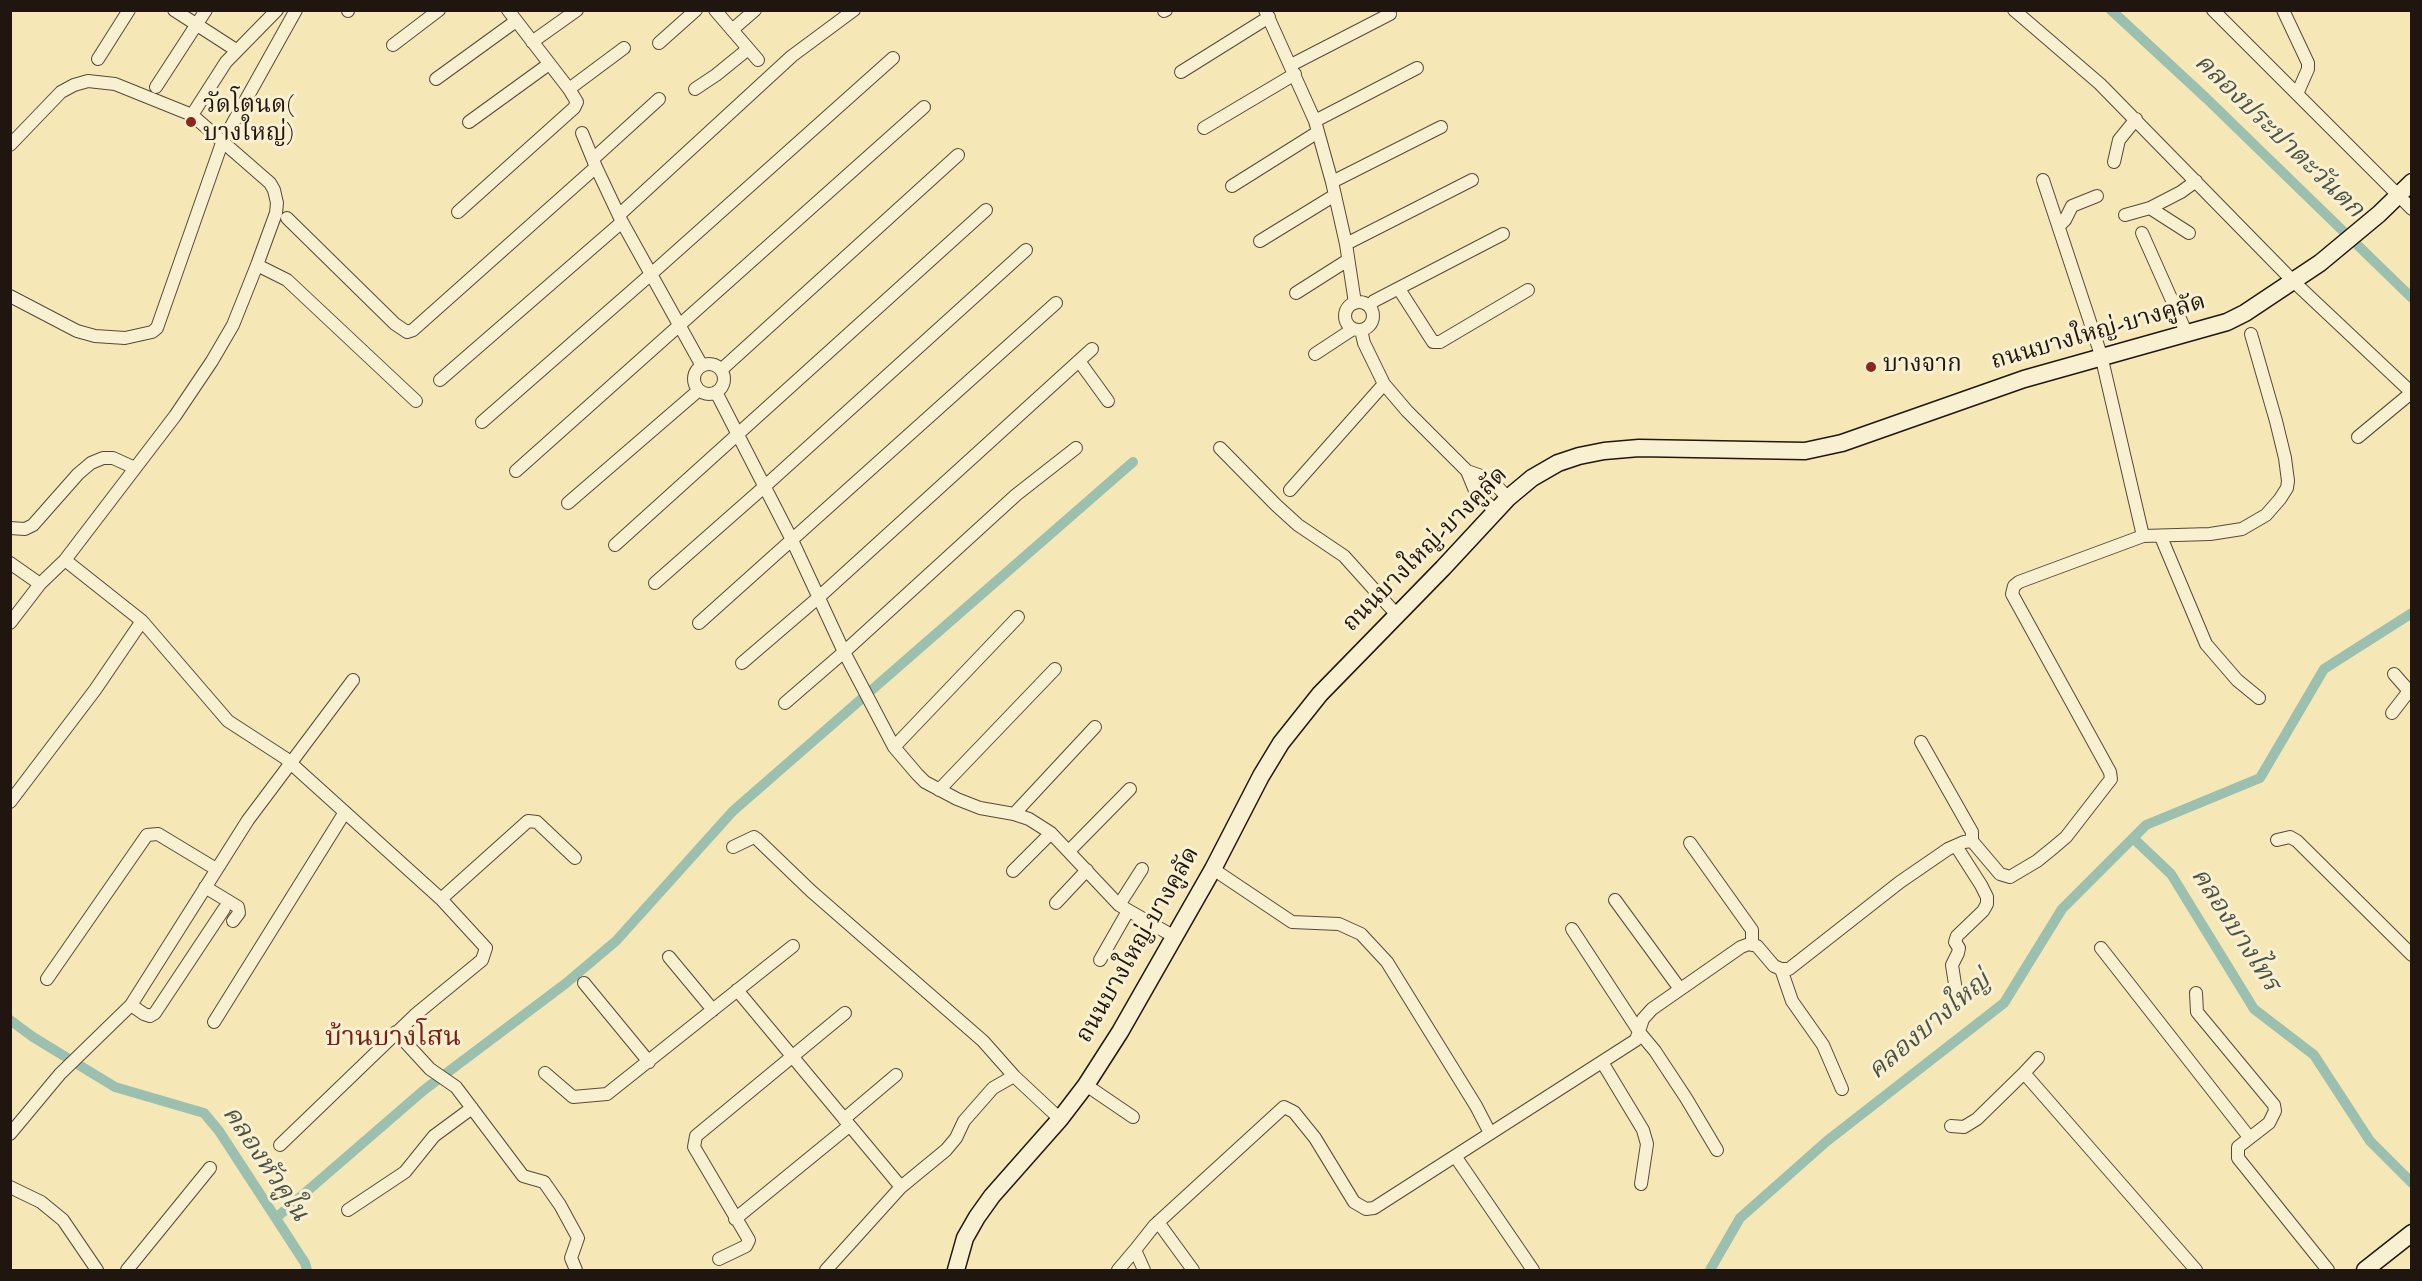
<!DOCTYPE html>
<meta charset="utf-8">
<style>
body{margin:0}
#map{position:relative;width:2422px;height:1281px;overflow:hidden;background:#f5e8b6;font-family:"Sorts Mill Goudy",serif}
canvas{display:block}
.frame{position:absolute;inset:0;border:12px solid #20160f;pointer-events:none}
</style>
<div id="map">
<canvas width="2422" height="1281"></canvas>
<div class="frame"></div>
</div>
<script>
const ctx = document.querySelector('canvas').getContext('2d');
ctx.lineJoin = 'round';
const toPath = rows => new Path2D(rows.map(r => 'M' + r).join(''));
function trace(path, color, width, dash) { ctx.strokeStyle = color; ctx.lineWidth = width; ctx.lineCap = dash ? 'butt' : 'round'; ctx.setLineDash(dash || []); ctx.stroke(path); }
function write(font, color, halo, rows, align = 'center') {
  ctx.font = font + ' "Sorts Mill Goudy","Noto Serif Thai",serif'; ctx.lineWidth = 6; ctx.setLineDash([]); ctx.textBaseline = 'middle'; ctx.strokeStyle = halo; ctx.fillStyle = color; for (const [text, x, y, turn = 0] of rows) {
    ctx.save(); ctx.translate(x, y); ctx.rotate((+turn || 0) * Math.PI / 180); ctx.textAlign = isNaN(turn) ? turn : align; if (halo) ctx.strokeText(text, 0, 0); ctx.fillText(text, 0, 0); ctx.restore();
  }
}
trace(toPath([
 [2111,10,2206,98,2412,298],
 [2133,838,2171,874,2254,1009,2314,1055,2370,1141,2412,1183],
 [10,1020,33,1037,115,1087,204,1113,219,1131,305,1263,307,1270],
 [276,1218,424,1090,565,984,616,941,733,811,1133,462],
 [1710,1270,1740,1218,1827,1141,2004,1003,2062,909,2146,825,2260,778,2324,669,2412,613]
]), '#9cc0af', 10);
const street = toPath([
 [174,10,236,50],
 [277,10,226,62,192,115,270,183,274,190,277,203,276,213,257,265,233,325,212,361,175,416,65,560,142,621,228,721,285,758,441,899,486,948,482,960,415,1015,280,1145],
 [508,10,569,89,624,48],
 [715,10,758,60],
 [1265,10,1315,121,1332,182,1346,244,1355,303],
 [2014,10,2100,84,2293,281,2412,393],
 [2213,10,2412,209],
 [2283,10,2308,63,2308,69,2297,94],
 [348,11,348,10],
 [1164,11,1166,10],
 [732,30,755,10],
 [532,42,577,10],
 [659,43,696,10],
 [393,45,439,10],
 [98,59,129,10],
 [1291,65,1390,14],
 [1181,72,1269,17],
 [436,79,516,21],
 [156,87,206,10],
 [695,89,716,75,748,49],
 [1315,121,1417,68],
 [469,122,549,64],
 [1204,128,1295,74],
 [229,130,296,10],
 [582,133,596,167,622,222,702,366],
 [10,145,61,92,74,85,88,81,115,84,192,115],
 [593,159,659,99],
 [2114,162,2119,140,2136,119],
 [2043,180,2101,355,2143,536],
 [1332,182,1441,127],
 [1232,186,1318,132],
 [2150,208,2189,233],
 [458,212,574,108,577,102,569,89],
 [619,215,792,56,854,10],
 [2125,215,2150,208,2181,192,2196,181],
 [287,218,395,324,407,332,413,330,596,167],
 [2059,226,2065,220,2072,206,2097,196],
 [2142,233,2186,332],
 [1260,241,1335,195],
 [1346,244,1472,180],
 [257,265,287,280,416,401],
 [1399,289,1433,342,1440,342,1528,290],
 [1296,293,1348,260],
 [10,296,77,331,95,336,125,338,152,332,157,328,223,140],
 '1345 316a14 14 0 1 1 28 0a14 14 0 1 1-28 0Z',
 [1369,306,1374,301,1503,234],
 [1361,330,1364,343,1384,384,1407,411,1467,471,1476,493,1496,511],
 [1315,354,1353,329],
 [1079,361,1108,401],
 '694 379a15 15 0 1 1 30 0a15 15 0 1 1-30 0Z',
 [721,370,958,155],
 [440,380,622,222],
 [716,392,792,540,844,652,894,747,917,774,925,782,957,799,980,808,1014,814,1029,819,1051,833,1119,905,1173,936],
 [482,422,650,275,893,58],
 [2358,437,2411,393],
 [1220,448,1276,505,1298,525,1344,556,1397,615],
 [516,471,924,107],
 [1467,471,1490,479,1508,498],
 [1290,490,1384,384],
 [568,503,699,390],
 [10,528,25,529,33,525,78,474,91,463,103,458,113,458,135,468],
 [2161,537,2206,644,2237,680,2259,698],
 [615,545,986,210],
 [10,563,40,584],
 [655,583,764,487,1026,250],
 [10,623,40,584,65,560],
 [699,623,1056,303],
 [742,663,819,597,1092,349],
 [2394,674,2409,691,2412,689],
 [785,703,844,652,1016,495,1076,448],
 [2392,713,2409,691],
 [1921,742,1972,832,1972,841],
 [894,747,1018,617],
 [939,790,1055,669],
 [10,802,95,690,142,621],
 [1014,814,1095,727],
 [2277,840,2290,837,2297,841,2412,955],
 [1690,843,1752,930,1752,945],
 [1956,846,1981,885,1987,897,1987,904,1983,911,1957,936,1955,942,1959,948,1958,953,1952,965,1957,997],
 [733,847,754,837,757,839,811,891,983,1041,1014,1076],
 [1069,851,1130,789],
 [1213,869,1292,922,1339,924,1361,934,1387,962,1476,1106,1490,1133],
 [1013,871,1051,833],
 [205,887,238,907,239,913,233,921],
 [441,899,528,821,537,822,575,858],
 [1615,900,1680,989],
 [1056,903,1087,870],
 [1119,905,1142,869],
 [1572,929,1640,1033,1655,1051,1686,1098,1717,1150],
 [2101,948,2249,1137],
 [669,957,713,1010],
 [1100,960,1128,911],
 [1781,969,1792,1001,1823,1045,1842,1089],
 [47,979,147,835,158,834,216,869],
 [584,983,649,1062],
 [737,990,901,1187,946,1150,956,1138,964,1121,993,1088,1014,1076,1060,1119],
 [2196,993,2197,1012,2274,1105,2275,1111,2269,1123,2238,1147,2238,1158,2328,1270],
 [131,1005,144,1014,150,1016,155,1013,224,909],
 [214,1022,345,812],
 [396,1032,430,1069,456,1087,523,1176,544,1182,560,1205,578,1238,571,1258,576,1270],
 [2038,1058,2024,1073,2196,1270],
 [1602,1062,1643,1130,1647,1144,1641,1184],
 [545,1073,573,1097,607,1094,793,946],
 [1086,1085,1133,1117],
 [844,1119,896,1075],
 [1951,1126,1964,1127,1977,1119,2024,1073],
 [10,1134,60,1074,131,1005,248,820,353,680],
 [1455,1156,1533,1270],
 [10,1187,41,1202,63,1220,97,1270],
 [348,1210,405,1172,434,1136,472,1108],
 [735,1219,849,1126],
 [1158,1222,1193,1270],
 [719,1259,746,1246,749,1240,694,1147,696,1136,845,1013],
 [127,1270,210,1168],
 [826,1270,901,1187],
 [1118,1270,1135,1250],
 [1144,1270,1135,1250,1154,1226,1284,1107,1294,1112,1315,1138,1354,1202,1366,1209,1374,1208,1636,1040,1643,1019,1652,1009,1741,947,1749,944,1757,946,1774,966,1781,969,1789,969,1900,882,1948,849,1964,842,1972,841,2000,874,2010,877,2037,861,2053,848,2066,837,2111,779,2110,772,2012,594,2014,586,2019,582,2143,536,2210,534,2242,529,2266,515,2280,499,2287,488,2288,481,2285,458,2276,421,2251,334]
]);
const secondary = toPath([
 [956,1270,965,1238,977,1217,992,1196,1060,1119,1086,1085,1120,1032,1213,869,1261,776,1281,743,1320,694,1443,568,1508,498,1532,478,1558,463,1579,456,1604,451,1639,448,1805,451,1842,443,2024,379,2227,322,2245,313,2320,263,2379,214,2412,182],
 [2365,1270,2412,1233]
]);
trace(street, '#554a39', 14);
trace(secondary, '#20160f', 19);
trace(street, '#f8f0d0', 12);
trace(secondary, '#f8f0d0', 16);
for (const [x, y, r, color] of [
 [191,122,6,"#8f2418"],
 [1871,367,6,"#8f2418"]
]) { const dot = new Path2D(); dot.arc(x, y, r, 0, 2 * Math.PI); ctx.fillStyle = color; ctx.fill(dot); trace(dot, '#f8f0d0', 2); }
write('24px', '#20160f', '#f8f0d0', [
 ["วัดโตนด(",203,108],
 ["บางใหญ่)",203,136],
 ["บางจาก",1883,367]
], 'left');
write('24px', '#20160f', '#f8f0d0', [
 ["ถนนบางใหญ่-บางคูลัด",2099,334,-16],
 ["ถนนบางใหญ่-บางคูลัด",1427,551,-45],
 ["ถนนบางใหญ่-บางคูลัด",1140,946,-60]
]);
write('italic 26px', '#4b5247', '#f8f0d0', [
 ["คลองประปาตะวันตก",2277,138,44],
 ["คลองบางไทร",2233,931,57],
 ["คลองบางใหญ่",1931,1028,-40],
 ["คลองหัวคูใน",263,1165,56]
]);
write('27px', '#7a1f14', '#f8f0d0', [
 ["บ้านบางโสน",393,1040]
]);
</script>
